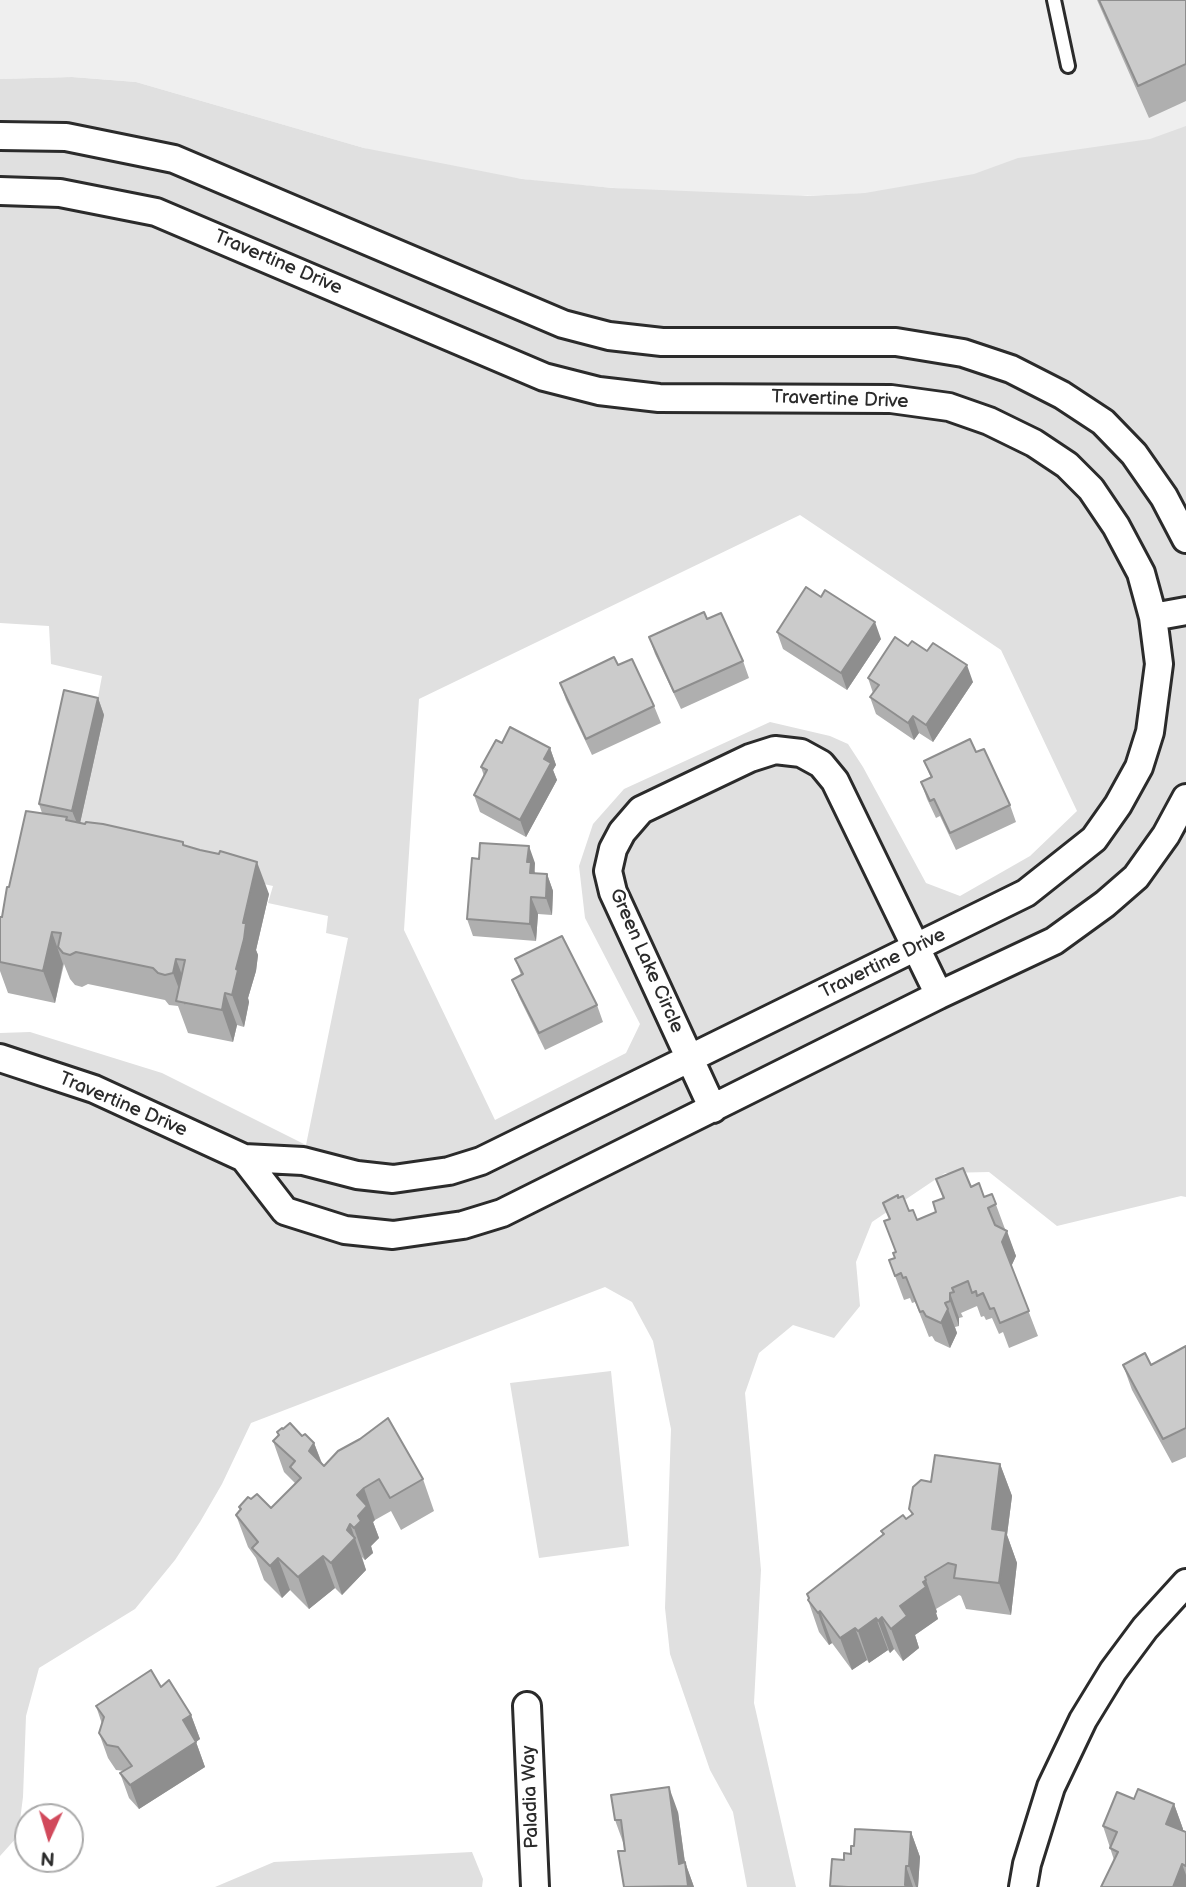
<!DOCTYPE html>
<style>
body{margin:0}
#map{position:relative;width:1186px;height:1887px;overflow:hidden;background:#fff;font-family:"Balsamiq Sans",sans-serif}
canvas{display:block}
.north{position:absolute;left:14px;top:1803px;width:70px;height:70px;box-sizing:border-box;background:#fff;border:2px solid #aaa;border-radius:50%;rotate:184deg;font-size:19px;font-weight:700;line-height:28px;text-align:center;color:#2b2b2b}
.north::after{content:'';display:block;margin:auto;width:24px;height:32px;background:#d1495b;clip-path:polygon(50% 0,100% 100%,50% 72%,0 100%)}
</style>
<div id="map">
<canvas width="1186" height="1887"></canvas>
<div class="north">N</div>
</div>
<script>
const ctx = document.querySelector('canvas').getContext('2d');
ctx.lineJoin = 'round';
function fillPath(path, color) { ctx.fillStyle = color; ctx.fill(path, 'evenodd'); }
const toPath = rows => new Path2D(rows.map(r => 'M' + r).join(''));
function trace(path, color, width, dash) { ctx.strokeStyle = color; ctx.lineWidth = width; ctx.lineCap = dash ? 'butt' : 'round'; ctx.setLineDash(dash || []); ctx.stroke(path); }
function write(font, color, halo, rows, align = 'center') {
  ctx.font = font + ' "Balsamiq Sans",sans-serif'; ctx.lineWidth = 5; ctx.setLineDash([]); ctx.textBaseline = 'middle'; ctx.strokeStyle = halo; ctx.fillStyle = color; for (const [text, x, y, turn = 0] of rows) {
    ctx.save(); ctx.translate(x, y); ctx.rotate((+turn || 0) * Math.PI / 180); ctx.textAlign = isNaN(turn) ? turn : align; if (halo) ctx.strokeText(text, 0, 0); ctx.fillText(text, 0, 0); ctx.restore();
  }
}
fillPath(toPath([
 [0,0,1186,0,1186,134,925,191,775,197,673,193,544,182,451,169,388,155,136,82,72,77,0,79]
]), '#efefef');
fillPath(toPath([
 [72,77,136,82,364,148,522,179,613,188,807,196,865,193,974,174,1018,158,1150,139,1186,126,1186,1197,1181,1196,1057,1226,989,1172,945,1173,872,1222,856,1262,860,1306,834,1338,793,1325,759,1353,745,1393,761,1570,754,1703,796,1887,747,1887,733,1812,710,1770,670,1654,665,1608,671,1429,653,1341,632,1302,605,1287,251,1423,222,1484,200,1522,175,1560,135,1609,39,1668,26,1716,23,1797,18,1836,0,1856,0,1033,30,1032,162,1073,306,1145,348,938,326,933,328,916,268,903,273,886,71,843,102,676,51,664,49,626,0,623,0,79],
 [800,515,1001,650,1077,811,1030,856,960,896,926,883,863,767,848,744,830,736,770,722,624,789,593,824,579,866,585,918,640,1024,626,1053,495,1120,404,930,419,699],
 [611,1371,629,1546,539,1558,510,1383],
 [472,1852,483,1879,482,1887,215,1887,274,1862]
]), '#e0e0e0');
const service = toPath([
 [1054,0,1068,66]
]);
const minor = toPath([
 [0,136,66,137,174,159,563,324,609,336,662,342,896,342,963,353,1011,369,1062,395,1103,422,1134,454,1164,497,1186,539],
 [0,191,60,193,156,212,544,377,599,391,659,398,891,399,949,407,989,421,1034,443,1067,465,1091,489,1116,526,1141,573,1153,617,1159,664,1150,732,1139,767,1118,805,1094,839,1026,893,481,1161,449,1171,393,1179,357,1175,303,1161,244,1158,94,1089,0,1058],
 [1153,617,1186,611],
 [713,1109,613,892,608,871,613,849,622,832,641,810,750,758,775,750,801,753,821,764,835,781,939,995],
 [244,1158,285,1211,345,1230,393,1235,463,1225,502,1213,939,995,1054,941,1105,904,1136,877,1166,835,1186,798],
 [527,1706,535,1887],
 [1023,1887,1027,1864,1051,1787,1083,1720,1113,1671,1145,1628,1186,1583]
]);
trace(service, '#2b2b2b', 18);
trace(minor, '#2b2b2b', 32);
trace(service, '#fff', 12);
trace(minor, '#fff', 26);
fillPath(toPath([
 [1097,0,1186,0,1186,101,1149,118],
 [777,632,881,639,847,690,783,649],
 [649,637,743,661,749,678,681,709,655,654],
 [908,646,973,682,933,742,919,733,914,740,876,714,870,697,873,693,868,678],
 [618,665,654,706,661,723,592,755,566,700,560,683],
 [98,698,104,715,80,823,183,842,184,845,269,894,256,950,258,955,256,971,248,998,249,1002,244,1027,237,1025,233,1042,188,1033,178,1006,169,1005,165,1000,88,984,82,987,75,985,70,979,64,964,55,1003,8,993,0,971,0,917,2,917,9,887,42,813,39,804],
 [502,743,550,748,556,765,553,770,557,780,526,837,480,812,474,795,484,776,481,767],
 [976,752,1010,805,1016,822,956,850,940,816,936,818,927,799,921,782,931,778,924,761],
 [535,863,535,873,547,874,553,891,552,915,538,914,536,941,473,936,467,919],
 [515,959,597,1005,603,1022,545,1050,519,997,512,980,521,975],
 [936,1179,971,1187,984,1197,992,1194,1005,1229,1016,1256,1011,1266,1038,1336,1009,1348,1003,1332,999,1334,992,1318,986,1320,984,1316,981,1317,977,1306,961,1313,963,1317,959,1318,959,1326,955,1327,957,1333,950,1348,935,1341,932,1336,929,1337,915,1302,912,1303,910,1298,904,1300,889,1260,895,1258,896,1252,884,1221,889,1219,898,1198,917,1220,936,1212,943,1198],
 [1186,1346,1186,1457,1172,1463,1132,1390,1123,1365,1151,1365],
 [283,1429,302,1436,314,1443,322,1463,324,1466,423,1479,434,1511,401,1530,391,1511,375,1520,373,1522,379,1538,371,1546,373,1553,365,1560,362,1557,366,1570,342,1595,335,1588,309,1609,290,1590,282,1598,264,1580,256,1558,248,1547,236,1515,240,1510,239,1507,251,1499,271,1508,296,1484,284,1472,273,1441,278,1435,277,1432],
 [1000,1464,1012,1496,1007,1535,1017,1563,1011,1615,966,1609,961,1596,959,1595,936,1609,937,1612,936,1613,938,1619,915,1635,919,1648,903,1661,894,1649,890,1653,888,1650,869,1663,867,1660,852,1670,832,1643,829,1645,819,1632,808,1600,809,1599,807,1594,883,1535,881,1531,906,1519,912,1515,909,1509,931,1482],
 [161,1687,191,1715,200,1739,196,1742,205,1767,139,1809,129,1798,120,1773,124,1771,116,1770,108,1758,99,1733,102,1724,96,1706],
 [1134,1799,1174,1804,1183,1829,1183,1831,1186,1832,1186,1887,1114,1860,1103,1826],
 [678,1812,685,1862,694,1887,625,1851,624,1845,615,1820],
 [911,1832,920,1857,918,1887,830,1887,830,1886,844,1860,851,1854,854,1846]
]), '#afafaf');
fillPath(toPath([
 [875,622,881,639,847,690,841,673],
 [967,665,973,682,933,742,926,725],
 [98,698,104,715,79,828,72,811],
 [913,716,919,733,914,740,908,723],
 [550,748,556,765,553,770,557,780,526,837,520,820,544,759],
 [529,846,535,863,534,871,537,879,530,873,527,862],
 [257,862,269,894,256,950,258,955,256,971,248,998,249,1002,244,1027,232,995,243,923],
 [547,874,553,891,552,915,546,898],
 [531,897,538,914,536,941,530,924],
 [52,932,63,964,55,1003,43,971],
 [176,959,188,991,185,1005,173,973],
 [225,993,237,1025,233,1042,222,1010],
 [1007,1231,1016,1256,1011,1267,1002,1242],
 [950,1293,959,1318,959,1326,950,1301],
 [948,1309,957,1333,950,1348,941,1323],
 [314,1443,326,1475,309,1451],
 [1000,1464,1012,1496,1007,1535,1017,1563,1011,1615,999,1583,992,1529],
 [364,1488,375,1520,373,1522,379,1538,371,1546,373,1553,365,1560,354,1528,358,1516,357,1495],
 [350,1524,366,1570,342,1595,331,1563],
 [323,1556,335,1588,309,1609,298,1577],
 [278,1558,290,1590,282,1598,270,1566],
 [926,1580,937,1612,936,1613,938,1619,915,1635,919,1648,903,1661,891,1629,900,1606],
 [820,1611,832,1643,829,1645,818,1613],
 [882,1617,894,1649,890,1653,878,1621],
 [876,1618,888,1650,869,1663,858,1631],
 [855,1628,867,1660,852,1670,840,1638],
 [191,1715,200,1739,192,1745,183,1720],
 [196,1742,205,1767,139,1809,130,1785],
 [669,1787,678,1812,688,1886,685,1862,694,1887,687,1887,679,1864],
 [1174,1804,1183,1829,1175,1849,1166,1824],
 [911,1832,920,1857,918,1887,916,1887,909,1866],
 [1182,1864,1186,1875,1186,1887,1173,1887],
 [906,1866,913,1887,905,1887]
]), '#8e8e8e');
const building = toPath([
 [1099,0,1186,0,1186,64,1138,86,1099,0],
 [806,587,821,597,825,590,875,622,841,673,777,632,806,587],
 [704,612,707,619,721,613,743,661,674,692,649,637,704,612],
 [895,637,908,646,912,641,927,651,933,643,967,665,926,725,913,716,908,723,870,697,879,685,868,678,895,637],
 [614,657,618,665,632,659,654,706,586,739,560,683,614,657],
 [64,690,98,698,72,811,39,804,64,690],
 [510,727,550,748,544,759,551,763,520,820,474,795,487,770,481,767,496,740,502,743,510,727],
 [970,739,976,752,984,749,1010,805,950,833,934,799,930,801,921,782,932,777,924,761,970,739],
 [26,811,67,817,66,820,85,824,86,822,103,824,183,842,183,845,200,850,219,854,220,851,257,862,243,923,246,923,244,939,236,969,238,970,232,995,225,993,222,1010,176,1001,185,960,176,959,173,973,165,975,158,973,153,968,76,952,70,955,63,953,58,947,61,933,52,932,43,971,0,962,0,917,2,917,7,887,9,887,26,811],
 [480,843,529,846,527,862,531,862,530,873,547,874,546,898,531,897,530,924,467,919,472,858,479,859,480,843],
 [562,936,597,1005,539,1033,512,980,523,974,515,959,562,936],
 [963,1168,971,1187,979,1183,984,1197,992,1194,996,1204,988,1208,995,1225,1007,1231,1002,1242,1029,1311,1000,1323,994,1308,990,1309,983,1293,977,1296,976,1291,972,1293,968,1281,952,1288,954,1292,950,1293,950,1301,945,1303,948,1309,941,1323,926,1316,923,1311,920,1312,906,1277,903,1278,901,1273,895,1276,889,1260,895,1258,893,1253,896,1252,884,1221,890,1219,883,1203,898,1195,898,1198,903,1196,909,1211,913,1210,917,1220,936,1212,933,1202,944,1198,936,1179,963,1168],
 [1186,1346,1186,1428,1163,1439,1123,1365,1145,1353,1151,1365,1186,1346],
 [388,1418,423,1479,390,1498,379,1479,364,1488,357,1495,367,1506,358,1516,361,1521,354,1528,350,1524,347,1530,355,1538,331,1563,323,1556,298,1577,278,1558,270,1566,252,1548,258,1542,236,1515,241,1509,239,1507,248,1497,251,1499,257,1494,271,1508,301,1478,290,1467,295,1461,273,1441,279,1435,277,1432,282,1428,283,1429,290,1423,302,1436,305,1434,314,1443,309,1451,324,1466,338,1451,360,1439,388,1418],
 [935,1455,1000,1464,992,1529,1006,1531,999,1583,954,1578,956,1565,948,1563,925,1577,926,1580,923,1582,926,1587,900,1606,907,1616,891,1629,882,1617,878,1621,876,1618,858,1631,855,1628,840,1638,820,1611,818,1613,808,1600,809,1598,807,1594,884,1534,881,1531,903,1515,906,1519,913,1514,909,1509,913,1487,921,1480,931,1482,935,1455],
 [151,1670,161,1687,169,1680,191,1715,183,1720,196,1742,130,1785,120,1773,132,1766,118,1747,107,1745,99,1733,104,1717,96,1706,151,1670],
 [669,1787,679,1864,685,1862,688,1886,624,1887,618,1851,625,1851,621,1820,615,1820,611,1795,669,1787],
 [1138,1789,1174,1804,1166,1824,1186,1832,1186,1866,1182,1864,1173,1887,1101,1887,1118,1852,1110,1848,1117,1832,1103,1826,1117,1792,1134,1799,1138,1789],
 [855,1829,911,1832,909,1866,906,1866,905,1885,908,1885,908,1887,848,1887,830,1886,832,1859,844,1860,844,1853,851,1854,851,1846,854,1846,855,1829]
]);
fillPath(building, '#cbcbcb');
trace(building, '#8e8e8e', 2);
write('19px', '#2b2b2b', '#fff', [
 ["Travertine Drive",278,263,23],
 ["Travertine Drive",840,400,2],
 ["Green Lake Circle",646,961,66],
 ["Travertine Drive",883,964,-26],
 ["Travertine Drive",123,1105,23],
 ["Paladia Way",531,1797,-92]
]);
</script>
